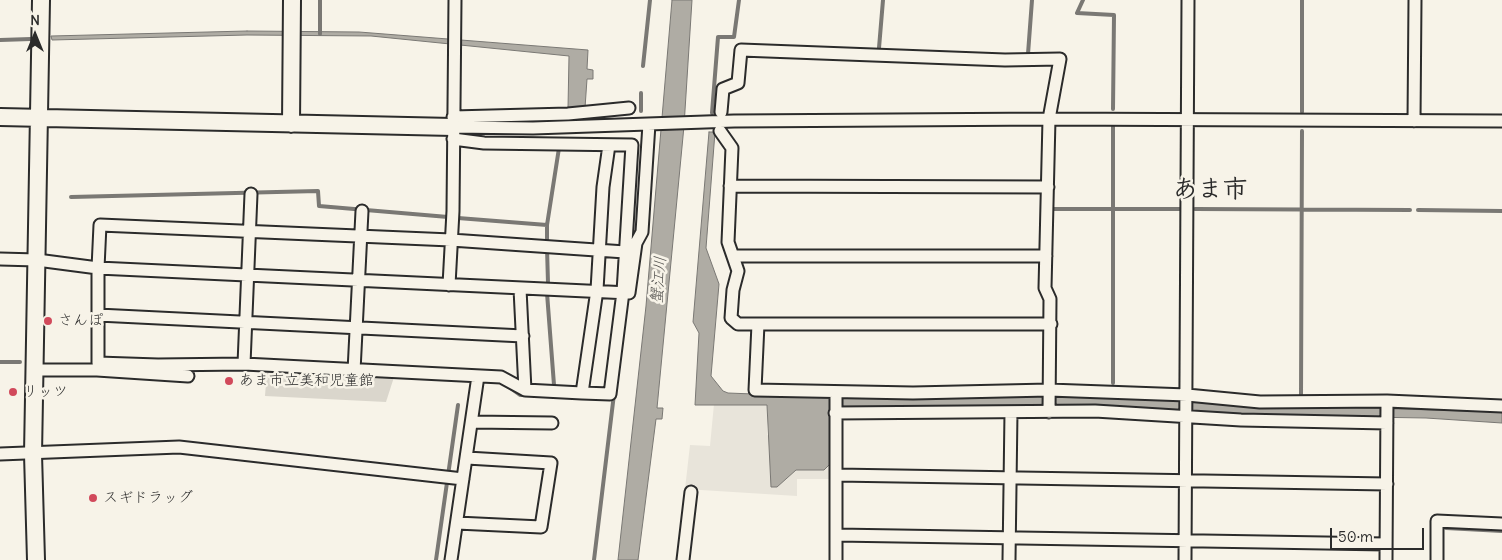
<!DOCTYPE html>
<meta charset="utf-8">
<style>
body{margin:0}
#map{position:relative;width:1502px;height:560px;overflow:hidden;background:#f7f3e8;font-family:Delius,sans-serif}
canvas{display:block}
.north{position:absolute;left:10px;top:10px;width:50px;height:50px;-webkit-text-stroke:4px #f7f3e8;paint-order:stroke;rotate:0deg;font-size:14px;font-weight:700;line-height:20px;text-align:center;color:#2b2b2b}
.north::after{content:'';display:block;margin:auto;width:18px;height:22px;background:#2b2b2b;clip-path:polygon(50% 0,100% 100%,50% 72%,0 100%)}
.scale{position:absolute;left:1330px;top:528px;width:94px;height:22px;box-sizing:border-box;border:2px solid #2b2b2b;border-top:0;padding-left:6px;font-size:15px;line-height:18px;white-space:nowrap;color:#2b2b2b;-webkit-text-stroke:4px #f7f3e8;paint-order:stroke}
</style>
<div id="map">
<canvas width="1502" height="560"></canvas>
<div class="north">N</div>
<div class="scale">50 m</div>
</div>
<script>
const ctx = document.querySelector('canvas').getContext('2d');
ctx.lineJoin = 'round';
function fillPath(path, color) { ctx.fillStyle = color; ctx.fill(path, 'evenodd'); }
const toPath = rows => new Path2D(rows.map(r => 'M' + r).join(''));
function trace(path, color, width, dash) { ctx.strokeStyle = color; ctx.lineWidth = width; ctx.lineCap = dash ? 'butt' : 'round'; ctx.setLineDash(dash || []); ctx.stroke(path); }
function write(font, color, halo, rows, align = 'center') {
  ctx.font = font + ' Delius,"Klee One",sans-serif'; ctx.lineWidth = 5; ctx.setLineDash([]); ctx.textBaseline = 'middle'; ctx.strokeStyle = halo; ctx.fillStyle = color; for (const [text, x, y, turn = 0] of rows) {
    ctx.save(); ctx.translate(x, y); ctx.rotate((+turn || 0) * Math.PI / 180); ctx.textAlign = isNaN(turn) ? turn : align; if (halo) ctx.strokeText(text, 0, 0); ctx.fillText(text, 0, 0); ctx.restore();
  }
}
fillPath(toPath([
 [714,404,767,405,767,435,770,436,777,487,796,470,824,470,833,461,832,479,797,479,797,496,685,489,690,445,710,446]
]), '#e8e4da');
fillPath(toPath([
 [267,370,395,374,386,402,265,396]
]), '#dad6cc');
const water = toPath([
 [672,0,692,0,684,126,657,408,663,408,662,419,656,419,638,560,618,560,646,306,672,0],
 [247,31,359,32,588,50,587,69,593,70,593,79,587,79,585,108,568,108,569,56,371,36,247,35,52,40,51,36,247,31],
 [709,132,715,132,706,248,719,284,711,376,723,391,728,393,830,397,1044,396,1199,400,1261,405,1502,412,1502,423,1426,418,1240,415,1195,411,831,408,833,461,824,470,796,470,777,487,771,487,767,405,695,405,699,333,693,322,709,132]
]);
fillPath(water, '#afaca4');
trace(water, '#7a7874', 1);
trace(toPath([
 [1083,0,1077,13,1114,15,1113,109],
 [320,34,320,0],
 [0,40,31,39],
 [879,48,883,0],
 [1028,54,1032,0],
 [643,66,650,0],
 [641,93,641,111],
 [1302,112,1302,0],
 [712,113,718,37,734,37,739,0],
 [71,197,318,191,319,206,448,217],
 [1054,209,1181,209],
 [1195,209,1410,210],
 [1418,210,1502,211],
 [458,218,547,225],
 [547,240,547,225,559,148],
 [547,248,548,283],
 [547,293,554,385],
 [0,362,20,362],
 [1113,383,1113,125],
 [509,387,520,395,525,395],
 [1301,396,1302,131],
 [1446,528,1502,531],
 [436,560,458,405],
 [594,560,614,394]
]), '#7a7874', 4);
const street = toPath([
 [721,112,723,89,738,83,741,50,1005,60,1060,59,1049,119,1045,288,1050,299,1049,412],
 [453,117,568,114,629,108],
 [1414,121,1415,0],
 [453,127,533,128,734,121,1049,119,1502,121],
 [720,131,732,148,728,242,738,271,733,290,731,318,738,324,1051,324],
 [453,139,484,143,632,145,623,292,610,394,582,393],
 [730,186,1048,187],
 [733,256,1046,256],
 [0,259,37,260,98,268,629,293,636,243,642,232,649,124],
 [449,285,453,211,455,0],
 [520,289,525,390,501,377,244,364,158,365,98,363,98,268,100,225,451,240,625,252],
 [98,315,523,336],
 [758,324,755,390,913,393,1049,390,1187,395,1260,402,1387,401,1502,406],
 [244,364,251,194],
 [35,370,97,370,188,376],
 [354,371,362,211],
 [525,390,582,393,597,290,603,187,609,145],
 [836,393,836,560],
 [835,413,1095,411,1241,420,1387,423],
 [472,422,552,423],
 [0,454,179,447,463,479],
 [837,475,1387,484],
 [457,523,541,527,551,463,467,458],
 [837,535,1386,544],
 [451,560,478,376],
 [683,560,691,492],
 [1009,560,1011,412],
 [1185,560,1188,0],
 [1386,560,1387,401],
 [1437,560,1437,521,1502,524]
]);
const secondary = toPath([
 [0,117,453,127],
 [291,124,292,0],
 [36,560,33,454,41,0]
]);
trace(street, '#2b2b2b', 15);
trace(secondary, '#2b2b2b', 20);
trace(street, '#f7f3e8', 11);
trace(secondary, '#f7f3e8', 16);
for (const [x, y, r, color] of [
 [48,321,5,"#d1495b"],
 [229,381,5,"#d1495b"],
 [13,392,5,"#d1495b"],
 [93,498,5,"#d1495b"]
]) { const dot = new Path2D(); dot.arc(x, y, r, 0, 2 * Math.PI); ctx.fillStyle = color; ctx.fill(dot); trace(dot, '#f7f3e8', 2); }
write('15px', '#2b2b2b', '#f7f3e8', [
 ["さんぽ",58,321],
 ["あま市立美和児童館",239,381],
 ["リッツ",23,392],
 ["スギドラッグ",103,498]
], 'left');
write('italic 16px', '#53524f', '#f7f3e8', [
 ["蟹江川",659,280,-85]
]);
write('bold 25px', '#2b2b2b', '#f7f3e8', [
 ["あま市",1210,190]
]);
</script>
